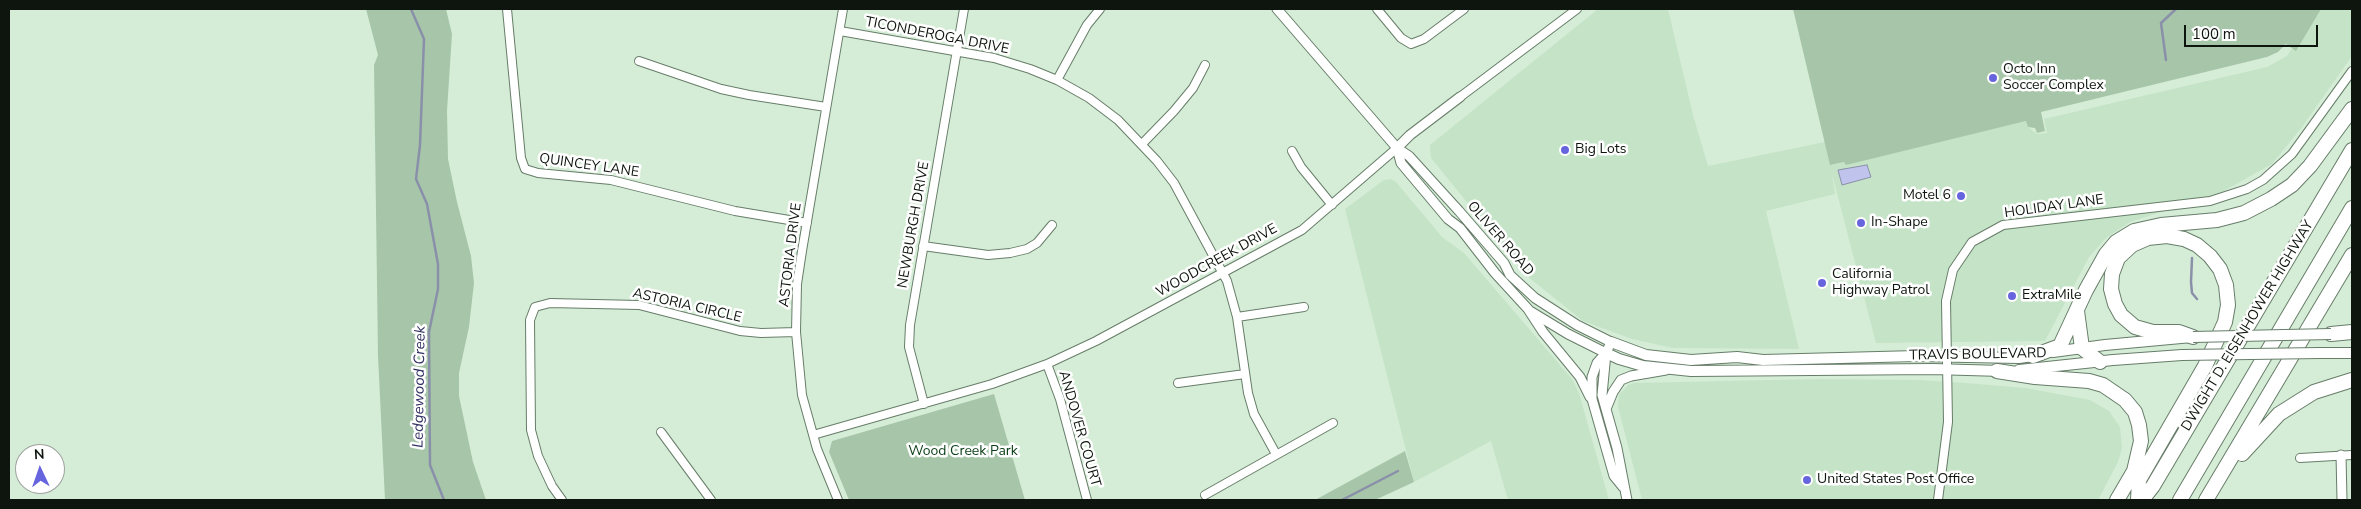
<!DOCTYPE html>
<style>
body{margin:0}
#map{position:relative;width:2361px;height:509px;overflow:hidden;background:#d5edd6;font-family:"Nunito Sans",sans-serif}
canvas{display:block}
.frame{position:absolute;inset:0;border:10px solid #0d150e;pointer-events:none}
.north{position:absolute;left:15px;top:444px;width:50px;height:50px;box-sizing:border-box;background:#fff;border:1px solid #9ea19f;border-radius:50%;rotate:357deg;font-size:14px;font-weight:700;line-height:20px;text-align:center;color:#0d150e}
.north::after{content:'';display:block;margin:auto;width:18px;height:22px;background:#6765de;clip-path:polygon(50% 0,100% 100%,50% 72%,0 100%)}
.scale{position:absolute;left:2184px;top:25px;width:134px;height:22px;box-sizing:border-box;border:2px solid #0d150e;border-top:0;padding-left:6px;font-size:15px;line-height:18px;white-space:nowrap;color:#0d150e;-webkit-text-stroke:4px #fff;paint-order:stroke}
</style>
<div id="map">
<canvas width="2361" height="509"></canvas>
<div class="frame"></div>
<div class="north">N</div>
<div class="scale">100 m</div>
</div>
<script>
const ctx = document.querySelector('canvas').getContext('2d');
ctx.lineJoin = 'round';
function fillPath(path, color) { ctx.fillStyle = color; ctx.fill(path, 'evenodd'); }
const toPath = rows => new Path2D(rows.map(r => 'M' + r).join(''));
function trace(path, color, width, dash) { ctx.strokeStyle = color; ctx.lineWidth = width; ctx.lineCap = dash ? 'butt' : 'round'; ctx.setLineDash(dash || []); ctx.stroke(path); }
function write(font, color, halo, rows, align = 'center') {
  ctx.font = font + ' "Nunito Sans",sans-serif'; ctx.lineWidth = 5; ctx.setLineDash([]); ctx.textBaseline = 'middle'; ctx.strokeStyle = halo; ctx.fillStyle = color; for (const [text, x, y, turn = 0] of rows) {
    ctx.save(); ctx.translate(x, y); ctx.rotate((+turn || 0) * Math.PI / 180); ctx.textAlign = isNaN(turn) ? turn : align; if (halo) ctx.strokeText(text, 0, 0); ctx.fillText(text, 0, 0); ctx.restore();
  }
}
fillPath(toPath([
 [1598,9,1668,9,1693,115,1708,166,1825,142,1831,165,2027,121,2028,127,2037,134,2047,133,2044,119,2267,67,2287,56,2318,9,2352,9,2352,56,2302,127,2272,164,2222,192,2130,222,2106,238,2089,257,2045,341,1876,343,1832,174,1835,194,1766,211,1799,349,1673,348,1632,339,1583,321,1527,276,1431,158,1430,145],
 [1391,179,1396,182,1442,237,1464,253,1572,379,1579,393,1609,500,1508,500,1491,441,1414,482,1345,209,1384,180],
 [1818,379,1920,380,1966,383,2026,388,2090,400,2109,411,2120,427,2122,448,2118,462,2098,500,1642,500,1618,407,1619,395,1628,385,1634,383]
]), '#c5e3c7');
fillPath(toPath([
 [366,9,446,9,452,34,447,111,448,159,457,202,471,256,474,283,469,327,459,373,459,396,473,462,486,500,385,500,378,356,374,65,378,55],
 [1793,9,2321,9,2296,51,2286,44,2278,52,2267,57,2041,112,2045,131,2037,133,2035,128,2028,127,2026,121,1846,165,1844,162,1830,165],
 [994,394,1025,500,849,500,829,452,832,441],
 [1405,451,1414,482,1375,500,1315,500]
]), '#a7c6a9');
const water = toPath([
 [1867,165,1871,177,1842,185,1838,170,1867,165]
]);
fillPath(water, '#c0c4ec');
trace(water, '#8a90a9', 1);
trace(toPath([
 [411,9,424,39,420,145,416,179,427,204,438,264,438,289,429,332,430,465,444,500],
 [2166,60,2161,23,2176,9],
 [2192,258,2191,282,2192,293,2197,299],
 [1342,500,1398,471]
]), '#8a90a9', 2.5);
const minor = toPath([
 [507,9,521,158,525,169,538,173,611,180,735,211,807,223],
 [1377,9,1401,38,1411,44,1424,39,1464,9],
 [840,31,994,58,1030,69,1057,80,1089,98,1118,120,1157,161,1174,183,1227,281,1237,317,1248,393,1254,414,1276,454],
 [639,61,721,89,749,95,826,107],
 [1057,80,1087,25,1100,9],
 [1460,97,1577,9],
 [1142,144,1174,111,1193,88,1205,65],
 [1292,151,1301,167,1332,205],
 [923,246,988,255,1010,253,1027,249,1037,243,1052,225],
 [1237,317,1304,307],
 [1047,364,1060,399,1087,500],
 [1178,383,1245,374],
 [924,404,909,347,910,325,964,9],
 [661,432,711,500],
 [813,435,992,384,1047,364,1096,341,1302,230,1397,148],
 [2300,458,2352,455],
 [1205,495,1333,423],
 [562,500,552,486,538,456,531,430,530,320,535,307,550,303,639,305,740,331,761,333,796,332],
 [838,500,817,449,802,395,796,332,797,284,802,251,843,9],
 [1938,500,1948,422,1946,301,1953,270,1972,242,2003,225,2210,201,2247,189,2263,180,2292,154,2352,71]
]);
const tertiary = toPath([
 [1277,9,1397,148,1409,156,1459,211,1504,263,1510,275,1535,298,1577,325,1611,342,1606,353,1597,363,1592,377,1592,399,1614,476,1623,487],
 [1397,148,1401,163,1448,219,1460,228,1495,273,1528,309,1543,332,1580,377,1590,397],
 [1397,148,1410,135,1460,97],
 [1530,311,1568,334,1606,353],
 [1606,353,1602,395,1617,448,1627,500],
 [1606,409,1613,392,1621,380,1631,376,1666,370],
 [2341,455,2342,500]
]);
const secondary = toPath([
 [1611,342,1646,355,1691,360,1737,357,1763,360,1917,356,2019,358,2039,355],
 [2053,352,2105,345,2192,337],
 [1606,353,1619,359,1643,366,1691,371,1933,369,2002,371],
 [2320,353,2352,353],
 [2019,370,2113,360,2182,355]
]);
const motorway = toPath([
 [2077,311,2082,348,2100,362],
 [2331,334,2352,332],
 [2033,356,2060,346,2086,290,2106,254,2116,242,2134,231,2161,225,2217,220,2244,213,2271,199,2292,185,2310,166,2352,109],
 [1997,371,2035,377,2089,381,2103,385,2125,400,2135,412,2139,425,2141,441,2134,471,2117,500],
 [2242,454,2279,414,2314,392,2352,380],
 [2138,500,2139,480,2205,366,2225,322,2228,305,2226,285,2220,269,2210,256,2197,245,2184,239,2167,236,2148,238,2132,245,2118,258,2112,274,2111,289,2115,304,2121,315,2135,327,2153,332,2179,332,2193,337],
 [2142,500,2153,486,2352,150],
 [2180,500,2352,208],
 [2206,500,2352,255]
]);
trace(minor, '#677d69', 10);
trace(tertiary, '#677d69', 11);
trace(secondary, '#677d69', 12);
trace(motorway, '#677d69', 16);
trace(minor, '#fff', 8);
trace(tertiary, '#fff', 9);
trace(secondary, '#fff', 10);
trace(motorway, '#fff', 14);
const secondaryBridge = toPath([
 [2193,337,2331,334],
 [2182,355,2320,353]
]);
trace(secondaryBridge, '#677d69', 12, []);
trace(secondaryBridge, '#fff', 10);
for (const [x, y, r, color] of [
 [1993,78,5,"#6765de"],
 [1565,150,5,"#6765de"],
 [1961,196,5,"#6765de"],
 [1861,223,5,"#6765de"],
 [1822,283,5,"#6765de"],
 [2012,296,5,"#6765de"],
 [1807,480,5,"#6765de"]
]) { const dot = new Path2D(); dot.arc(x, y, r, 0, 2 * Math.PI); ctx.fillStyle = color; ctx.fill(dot); trace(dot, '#fff', 2); }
write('14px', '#0d150e', '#fff', [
 ["TICONDEROGA DRIVE",937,36,11],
 ["QUINCEY LANE",589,166,8],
 ["HOLIDAY LANE",2054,207,-8],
 ["NEWBURGH DRIVE",914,225,-80],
 ["OLIVER ROAD",1500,239,49],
 ["ASTORIA DRIVE",791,255,-83],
 ["WOODCREEK DRIVE",1217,261,-29],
 ["ASTORIA CIRCLE",687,306,13],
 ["DWIGHT D. EISENHOWER HIGHWAY",2248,326,-59],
 ["TRAVIS BOULEVARD",1978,355,-1],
 ["ANDOVER COURT",1079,429,74]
]);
write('14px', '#0d150e', '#fff', [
 ["Octo Inn",2003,70],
 ["Soccer Complex",2003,86],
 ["Big Lots",1575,150],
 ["Motel 6",1951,196,"right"],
 ["In-Shape",1871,223],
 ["California",1832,275],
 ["Highway Patrol",1832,291],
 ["ExtraMile",2022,296],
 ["United States Post Office",1817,480]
], 'left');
write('14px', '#0a3e16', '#fff', [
 ["Wood Creek Park",963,452]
]);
write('italic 15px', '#303163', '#fff', [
 ["Ledgewood Creek",420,387,-89]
]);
</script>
